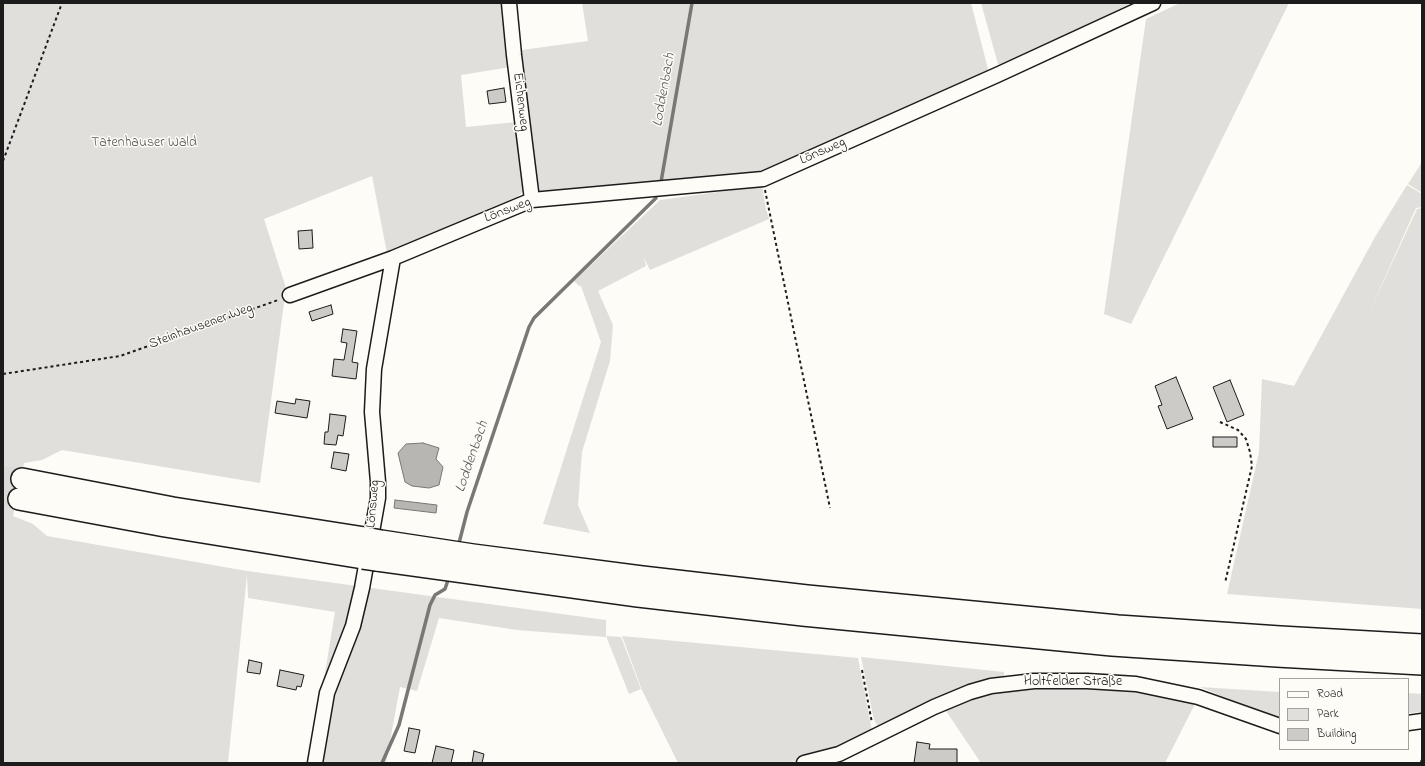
<!DOCTYPE html>
<meta charset="utf-8">
<style>
body{margin:0}
#map{position:relative;width:1425px;height:766px;overflow:hidden;background:#fdfcf7;font-family:"Indie Flower",sans-serif}
canvas{display:block}
.frame{position:absolute;inset:0;border:4px solid #1c1c1c;pointer-events:none}
.legend{position:absolute;left:1279px;top:678px;width:130px;height:72px;box-sizing:border-box;background:#fdfcf7;border:1px solid #a3a29f;margin:0;padding:5px 7px;list-style:none;font-size:12px;color:#1c1c1c}
.legend li{display:flex;align-items:center;gap:8px;height:20px}
.legend b{width:20px;border:1px solid #a3a29f}
</style>
<div id="map">
<canvas width="1425" height="766"></canvas>
<div class="frame"></div>
<ul class="legend">
<li><b style="height:5px;background:#fdfcf7"></b>Road</li>
<li><b style="height:11px;background:#e0dfdb"></b>Park</li>
<li><b style="height:11px;background:#cccbc8"></b>Building</li>
</ul>
</div>
<script>
const ctx = document.querySelector('canvas').getContext('2d');
ctx.lineJoin = 'round';
function fillPath(path, color) { ctx.fillStyle = color; ctx.fill(path, 'evenodd'); }
const toPath = rows => new Path2D(rows.map(r => 'M' + r).join(''));
function trace(path, color, width, dash) { ctx.strokeStyle = color; ctx.lineWidth = width; ctx.lineCap = dash ? 'butt' : 'round'; ctx.setLineDash(dash || []); ctx.stroke(path); }
function write(font, color, halo, rows, align = 'center') {
  ctx.font = font + ' "Indie Flower",sans-serif'; ctx.lineWidth = 3; ctx.setLineDash([]); ctx.textBaseline = 'middle'; ctx.strokeStyle = halo; ctx.fillStyle = color; for (const [text, x, y, turn = 0] of rows) {
    ctx.save(); ctx.translate(x, y); ctx.rotate((+turn || 0) * Math.PI / 180); ctx.textAlign = isNaN(turn) ? turn : align; if (halo) ctx.strokeText(text, 0, 0); ctx.fillText(text, 0, 0); ctx.restore();
  }
}
fillPath(toPath([
 [3,3,506,3,511,67,461,75,466,127,517,122,526,187,513,203,387,253,372,176,264,219,286,288,260,483,62,450,42,460,24,463,13,516,33,524,47,536,247,571,606,620,606,637,517,630,439,618,417,691,400,687,386,763,323,763,330,708,319,709,335,612,248,598,247,575,228,763,3,763],
 [582,3,971,3,989,73,760,171,549,195,537,190,522,50,588,41],
 [981,3,1129,3,1129,4,1004,66,998,64],
 [1180,3,1289,3,1131,324,1104,314,1146,19],
 [1422,162,1422,193,1408,184],
 [1407,185,1422,194,1422,207,1416,208,1368,315,1417,209,1422,208,1422,609,1227,594,1259,452,1262,379,1294,386,1375,237],
 [762,186,766,209,769,219,650,270,644,258,646,266,598,291,613,325,610,361,582,452,578,505,590,533,543,524,601,342,581,286,579,286,574,281,660,200],
 [606,636,621,637,641,689,629,694],
 [622,636,858,658,873,736,830,752,787,763,678,763,642,690],
 [861,657,1004,672,1004,678,879,728,874,720],
 [1084,687,1135,692,1195,704,1165,763,981,763,944,708,974,696,1017,688],
 [1200,687,1280,692,1280,719,1257,711],
 [1408,693,1422,694,1422,712,1408,713]
]), '#e0dfdb');
const water = toPath([
 [423,443,439,448,436,459,443,467,439,485,429,488,412,486,405,482,398,453,406,444,423,443],
 [395,500,437,505,436,513,394,508,395,500]
]);
fillPath(water, '#b7b6b2');
trace(water, '#797876', 1);
trace(toPath([
 [661,182,692,3],
 [458,547,467,512,529,327,534,318,656,198],
 [382,763,399,725,430,605,435,595,445,589,449,577]
]), '#797876', 3.5);
const building = toPath([
 [504,88,506,102,489,104,487,91,504,88],
 [312,230,313,248,299,249,298,231,312,230],
 [331,305,333,314,312,321,309,312,331,305],
 [343,329,357,331,352,362,358,363,356,379,332,376,334,359,344,360,347,343,341,342,343,329],
 [1176,377,1193,419,1167,429,1158,406,1162,405,1155,386,1176,377],
 [1230,380,1244,415,1227,422,1213,387,1230,380],
 [296,399,310,401,307,418,275,413,277,401,295,404,296,399],
 [330,414,346,416,343,436,338,435,336,445,324,444,325,432,328,432,330,414],
 [1213,437,1237,437,1237,447,1213,447,1213,437],
 [334,452,349,454,346,471,331,468,334,452],
 [249,660,262,663,260,674,247,672,249,660],
 [280,670,304,675,301,687,297,686,296,690,277,686,280,670],
 [409,728,420,730,415,753,404,751,409,728],
 [917,742,930,744,929,749,957,749,957,763,914,763,917,742],
 [436,746,454,750,451,763,432,763,436,746],
 [474,751,484,754,482,763,472,763,474,751]
]);
fillPath(building, '#cccbc8');
trace(building, '#1c1c1c', 1);
trace(toPath([
 [3,476,22,479],
 [3,496,19,499]
]), '#dbdad6', 21, [21, 10]);
const minor = toPath([
 [509,3,514,55,532,200],
 [290,295,393,258,532,200,763,179,997,75,1153,3],
 [1408,723,1422,721],
 [315,763,327,693,353,626,362,588,378,498,378,482,372,412,374,369,393,258],
 [804,763,839,754,934,707,970,692,991,686,1034,681,1087,681,1136,684,1198,697,1280,726]
]);
const highway = toPath([
 [22,479,173,508,365,538],
 [19,499,165,526,363,558],
 [381,541,473,555,642,577,807,596,1118,626,1280,637,1422,645],
 [377,560,638,596,803,615,1112,645,1277,656,1422,664]
]);
trace(minor, '#1c1c1c', 17);
trace(highway, '#1c1c1c', 24);
trace(toPath([
 [3,161,62,3],
 [765,190,830,508],
 [3,374,120,356,278,300],
 [1220,422,1238,430,1246,439,1250,452,1252,466,1225,583],
 [862,670,872,723],
 [1421,763,1422,758]
]), '#1c1c1c', 2, [3, 3]);
trace(minor, '#fdfcf7', 14);
trace(highway, '#fdfcf7', 21);
const highwayBridge = toPath([
 [365,538,381,541],
 [363,558,377,560]
]);
trace(highwayBridge, '#1c1c1c', 24, []);
trace(highwayBridge, '#fdfcf7', 21);
write('14px', '#1c1c1c', '#fdfcf7', [
 ["Eichenweg",520,102,83],
 ["Lönsweg",823,152,-24],
 ["Lönsweg",508,211,-21],
 ["Steinhausener Weg",201,327,-20],
 ["Lönsweg",374,504,-85],
 ["Holtfelder Straße",1073,683]
]);
write('14px', '#575655', '#fdfcf7', [
 ["Tatenhauser Wald",144,144]
]);
write('italic 15px', '#5a5a58', '#fdfcf7', [
 ["Loddenbach",665,90,-80],
 ["Loddenbach",473,457,-71]
]);
</script>
